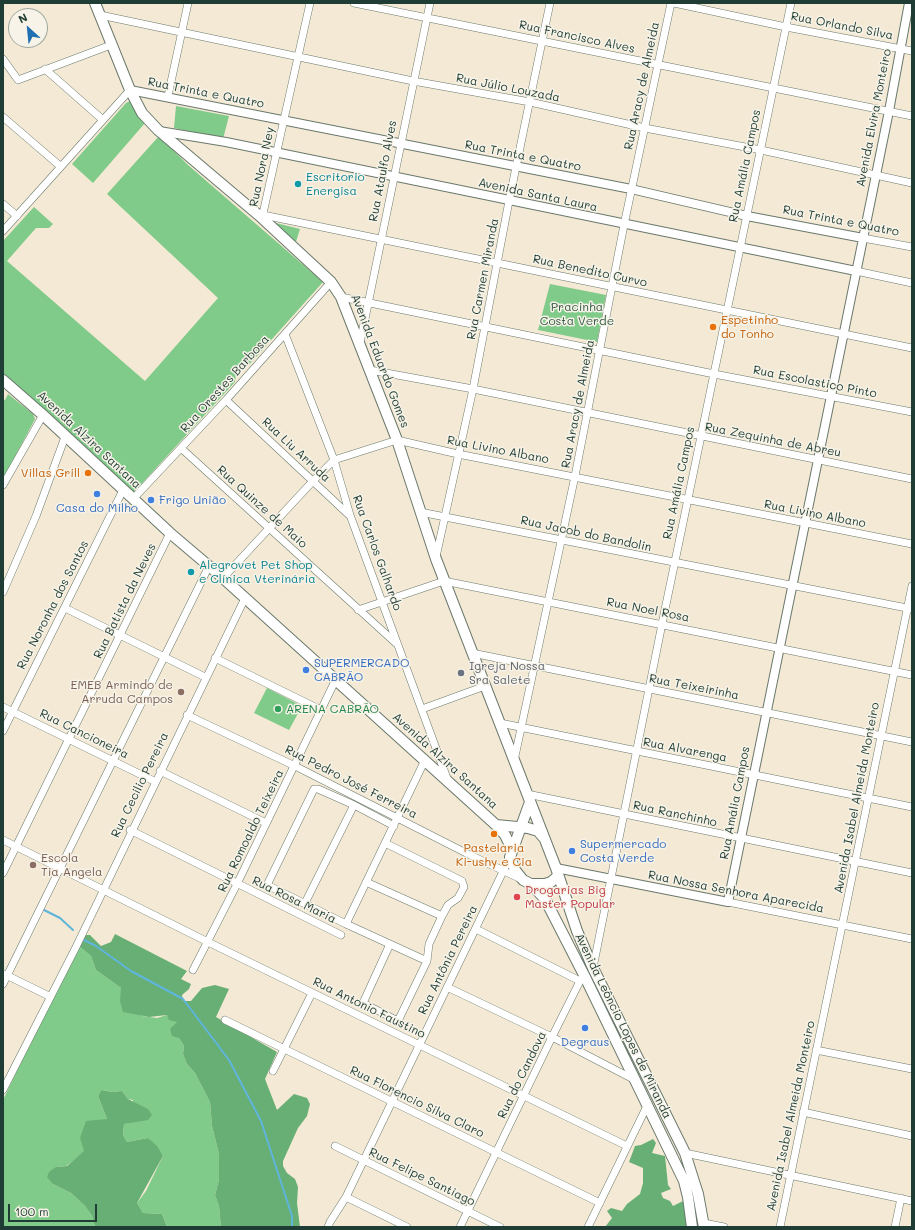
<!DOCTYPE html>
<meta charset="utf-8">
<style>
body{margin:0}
#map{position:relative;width:915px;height:1230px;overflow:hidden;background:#f4e9d4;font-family:Mali,sans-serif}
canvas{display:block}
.frame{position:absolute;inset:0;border:4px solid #1f3d34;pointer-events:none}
.north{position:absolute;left:8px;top:8px;width:40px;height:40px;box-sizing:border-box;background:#f7f3e8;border:1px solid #a1aaa0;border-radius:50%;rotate:333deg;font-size:11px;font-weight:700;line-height:16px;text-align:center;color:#1f3d34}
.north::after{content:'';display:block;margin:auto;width:14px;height:18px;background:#1f6fb2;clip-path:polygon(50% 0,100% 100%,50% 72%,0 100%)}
.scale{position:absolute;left:8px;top:1204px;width:89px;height:18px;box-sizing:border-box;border:2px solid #1f3d34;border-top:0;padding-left:5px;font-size:12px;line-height:14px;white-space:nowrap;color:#1f3d34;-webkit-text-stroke:3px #f7f3e8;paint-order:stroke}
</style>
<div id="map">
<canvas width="915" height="1230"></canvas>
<div class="frame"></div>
<div class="north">N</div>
<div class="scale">100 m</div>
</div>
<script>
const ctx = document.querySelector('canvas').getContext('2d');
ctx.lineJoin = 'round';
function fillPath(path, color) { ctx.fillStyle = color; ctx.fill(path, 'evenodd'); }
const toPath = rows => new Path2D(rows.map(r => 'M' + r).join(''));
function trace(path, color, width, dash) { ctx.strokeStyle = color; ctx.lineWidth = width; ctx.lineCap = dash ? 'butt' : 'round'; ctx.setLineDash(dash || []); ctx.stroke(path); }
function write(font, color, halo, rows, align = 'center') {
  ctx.font = font + ' Mali,sans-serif'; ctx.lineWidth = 3; ctx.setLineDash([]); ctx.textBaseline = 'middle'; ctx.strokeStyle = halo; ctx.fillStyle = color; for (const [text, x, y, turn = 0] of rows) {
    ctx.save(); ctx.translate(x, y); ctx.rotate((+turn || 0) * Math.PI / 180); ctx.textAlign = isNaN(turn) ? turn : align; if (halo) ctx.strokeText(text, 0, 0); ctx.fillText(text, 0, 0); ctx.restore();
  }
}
fillPath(toPath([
 [130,101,145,123,93,183,72,164,126,103],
 [176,106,229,116,223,139,174,128],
 [159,136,188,165,323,282,248,366,240,369,236,374,235,382,134,492,3,373,3,241,34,207,53,224,49,228,36,228,7,261,145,381,218,298,107,194],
 [268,221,300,229,295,245],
 [550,284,606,295,597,342,538,330],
 [8,394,33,414,35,419,3,479,3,400,5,400],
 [267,688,302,706,289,730,254,713],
 [79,946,91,956,96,970,121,988,121,992,142,1016,157,1018,167,1015,177,1022,179,1038,184,1046,183,1054,187,1064,195,1073,210,1102,212,1126,219,1154,219,1180,215,1195,219,1206,221,1227,167,1227,162,1214,143,1213,137,1203,146,1191,163,1156,148,1138,127,1142,123,1135,124,1124,133,1122,133,1100,128,1099,122,1091,112,1092,103,1090,98,1096,107,1119,85,1151,77,1158,66,1166,56,1167,53,1184,71,1193,85,1206,92,1216,95,1227,3,1227,3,1100,47,1008]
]), '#80cb89');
fillPath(toPath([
 [115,934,187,971,181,979,191,984,189,989,182,995,183,1001,191,1001,202,988,215,985,229,989,216,1017,277,1052,265,1079,277,1110,294,1094,307,1098,310,1104,307,1116,298,1128,283,1161,283,1166,287,1173,295,1179,298,1187,297,1203,300,1227,221,1227,219,1206,215,1195,219,1180,219,1154,212,1126,210,1102,195,1073,187,1064,183,1054,184,1046,179,1038,172,1036,170,1029,177,1022,169,1020,167,1015,149,1017,123,1012,120,1001,121,988,96,970,91,956,79,946,86,935,90,935,101,946,111,942],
 [102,1090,112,1092,122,1091,128,1099,148,1109,152,1115,148,1120,124,1124,123,1135,127,1142,148,1138,157,1146,163,1156,137,1203,143,1213,162,1214,167,1227,95,1227,92,1216,85,1206,71,1193,53,1184,47,1177,49,1172,56,1167,67,1166,84,1151,80,1138,86,1121,107,1119,98,1096],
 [653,1139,656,1143,652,1153,665,1156,668,1185,671,1189,661,1193,663,1198,670,1201,673,1206,685,1200,688,1227,605,1227,612,1218,607,1211,611,1208,622,1211,627,1204,640,1194,643,1183,643,1168,629,1162,635,1146,641,1145]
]), '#68af75');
trace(toPath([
 [44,910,60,918,73,930],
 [82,939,96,946,131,971,183,999,229,1060,261,1121,292,1216,292,1227]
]), '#5fb5db', 2);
const minor = toPath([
 [354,3,912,116],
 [674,3,786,27,912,51],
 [100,15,413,81,530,102,645,128,761,150,912,183],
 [3,59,18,80,111,45],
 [45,69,103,120],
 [168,96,188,3],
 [3,117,60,166],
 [3,204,17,216],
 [263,215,912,348],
 [262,218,310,3],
 [3,231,130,90],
 [863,238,912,247],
 [856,271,912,283],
 [341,297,714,374,912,412],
 [285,334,334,460,350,515,448,781],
 [360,343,430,3],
 [370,370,473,389,912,479],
 [226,400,349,515],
 [182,449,398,645],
 [3,485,43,415],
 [133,499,226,400,331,282],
 [420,512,912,609],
 [436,557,473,389,509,201,550,3],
 [223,578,313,481,334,460,397,440,458,454,912,544],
 [3,592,36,516,65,437],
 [65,608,205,677],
 [358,610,444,581,912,675],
 [472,653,912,742],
 [215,658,321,710],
 [3,707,154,781],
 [422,709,485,686],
 [187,715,295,766,470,855,521,879],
 [500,723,912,807],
 [3,731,123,490],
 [514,761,575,476,624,225,671,3],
 [160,771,266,823],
 [527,794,912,873],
 [394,826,354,805,318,789,314,789,268,883,269,886,346,924,427,961],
 [130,830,341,935],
 [3,840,208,942,627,1146],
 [385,843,462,881,464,887,458,898,448,905,442,916,429,944,427,961,398,1021,363,1003,390,944],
 [3,873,170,533],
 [366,882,442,916],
 [728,902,912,939],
 [305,903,354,805],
 [346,924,425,760],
 [476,929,580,981],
 [593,968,662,624,791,3],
 [193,970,237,884,336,679],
 [4,974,49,996],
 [3,984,209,566],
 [447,987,552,1037,635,1080],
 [225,1020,600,1203],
 [816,1050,912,1069],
 [273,1071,312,993],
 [3,1090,76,947,245,598],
 [803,1112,912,1136],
 [335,1146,500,1227],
 [685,1153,912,1201],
 [704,1223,724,1227],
 [328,1227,330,1222,346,1197],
 [407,1227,346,1197,510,857],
 [460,1227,552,1037,580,981,585,977],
 [588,1227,647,1106],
 [780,1227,912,586],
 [895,1227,901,1198]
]);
const tertiary = toPath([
 [130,90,631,189,747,216,863,238],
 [159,131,226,142,856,271],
 [556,868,728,902,889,111,909,3]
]);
const secondary = toPath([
 [95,3,130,90,142,113,158,130,262,218,331,282,341,297,397,440,436,559,556,868,577,931,593,968,685,1153,698,1194,704,1227],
 [3,380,43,415,170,533,223,578,496,825,505,835,512,849],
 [530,802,510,857,515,870,523,880,531,884,545,899,585,977,684,1181,688,1197,692,1227],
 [496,825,528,828,538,831,543,837],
 [531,884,545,884,551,882,558,876]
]);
trace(minor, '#6a796c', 8);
trace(tertiary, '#6a796c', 10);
trace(secondary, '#6a796c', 12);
trace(minor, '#fff', 7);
trace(tertiary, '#fff', 8);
trace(secondary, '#fff', 10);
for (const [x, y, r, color] of [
 [298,184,4,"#0f9aa8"],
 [713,327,4,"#e8710a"],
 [88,473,4,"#e8710a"],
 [97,494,4,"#3f7fe0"],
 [151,500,4,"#3f7fe0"],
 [191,572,4,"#0f9aa8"],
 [306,670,4,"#3f7fe0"],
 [461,673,4,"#6b7280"],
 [181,692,4,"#8d6e63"],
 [278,709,4,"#2e9e5b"],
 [494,834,4,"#e8710a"],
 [572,851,4,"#3f7fe0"],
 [33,865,4,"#8d6e63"],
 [517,897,4,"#e0444e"],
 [585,1028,4,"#3f7fe0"]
]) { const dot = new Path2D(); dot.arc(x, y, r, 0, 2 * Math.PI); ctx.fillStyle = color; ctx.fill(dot); trace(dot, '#f7f3e8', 1.5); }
write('12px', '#1f3d34', '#f7f3e8', [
 ["Rua Orlando Silva",842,26,11],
 ["Rua Francisco Alves",577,37,12],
 ["Rua Aracy de Almeida",642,86,-78],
 ["Rua Júlio Louzada",508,88,11],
 ["Rua Trinta e Quatro",206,93,11],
 ["Avenida Elvira Monteiro",874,118,-79],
 ["Rua Trinta e Quatro",523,156,11],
 ["Rua Amália Campos",745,166,-78],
 ["Rua Nora Ney",262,167,-78],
 ["Rua Ataulfo Alves",383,171,-79],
 ["Avenida Santa Laura",538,195,12],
 ["Rua Trinta e Quatro",841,221,11],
 ["Rua Benedito Curvo",590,271,12],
 ["Rua Carmen Miranda",483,279,-79],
 ["Avenida Eduardo Gomes",380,361,69],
 ["Rua Escolastico Pinto",815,382,11],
 ["Rua Orestes Barbosa",225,384,-48],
 ["Rua Aracy de Almeida",578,404,-79],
 ["Avenida Alzira Santana",89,440,43],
 ["Rua Zequinha de Abreu",773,440,11],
 ["Rua Liu Arruda",296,450,43],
 ["Rua Livino Albano",498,450,11],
 ["Rua Amália Campos",679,483,-78],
 ["Rua Quinze de Maio",262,507,42],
 ["Rua Livino Albano",815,514,11],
 ["Rua Jacob do Bandolin",586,534,12],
 ["Rua Carlos Galhardo",377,553,70],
 ["Rua Batista da Neves",125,601,-64],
 ["Rua Noronha dos Santos",53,605,-63],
 ["Rua Noel Rosa",648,610,11],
 ["Rua Teixeirinha",694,687,11],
 ["Rua Cancioneira",84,734,26],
 ["Rua Alvarenga",685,750,11],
 ["Avenida Alzira Santana",445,761,42],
 ["Rua Pedro José Ferreira",351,782,27],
 ["Rua Cecilio Pereira",140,785,-64],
 ["Avenida Isabel Almeida Monteiro",857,798,-79],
 ["Rua Amália Campos",735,803,-79],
 ["Rua Ranchinho",675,814,12],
 ["Rua Romoaldo Teixeira",251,831,-64],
 ["Rua Nossa Senhora Aparecida",736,892,11],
 ["Rua Rosa Maria",294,900,26],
 ["Rua Antônia Pereira",448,960,-64],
 ["Rua Antonio Faustino",369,1008,26],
 ["Avenida Leôncio Lopes de Miranda",623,1026,64],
 ["Rua do Candova",522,1075,-64],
 ["Rua Florencio Silva Claro",417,1102,26],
 ["Avenida Isabel Almeida Monteiro",791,1116,-78],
 ["Rua Felipe Santiago",422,1177,26]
]);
write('12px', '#0d838f', '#f7f3e8', [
 ["Escritorio",306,177],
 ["Energisa",306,191],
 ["Alegrovet Pet Shop",199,565],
 ["e Clínica Vterinária",199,579]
], 'left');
write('12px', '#325945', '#f7f3e8', [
 ["Pracinha",577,307],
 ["Costa Verde",577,321]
]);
write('12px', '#c56008', '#f7f3e8', [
 ["Espetinho",721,320],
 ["do Tonho",721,334],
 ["Villas Grill",80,473,"right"],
 ["Pastelaria",494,848,"center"],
 ["Ki-ushy e Cia",494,862,"center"]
], 'left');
write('12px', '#366cbe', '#f7f3e8', [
 ["Frigo União",159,500],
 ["Casa do Milho",97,508,"center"],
 ["SUPERMERCADO",314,663],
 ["CABRÃO",314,677],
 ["Supermercado",580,844],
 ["Costa Verde",580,858],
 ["Degraus",585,1042,"center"]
], 'left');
write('12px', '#5b616d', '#f7f3e8', [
 ["Igreja Nossa",469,666],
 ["Sra Salete",469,680]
], 'left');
write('12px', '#785e54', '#f7f3e8', [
 ["EMEB Armindo de",173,685],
 ["Arruda Campos",173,699],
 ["Escola",41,858,"left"],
 ["Tia Angela",41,872,"left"]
], 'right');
write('12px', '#27864d', '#f7f3e8', [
 ["ARENA CABRÃO",286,709]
], 'left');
write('12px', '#be3a42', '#f7f3e8', [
 ["Drogarias Big",525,890],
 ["Master Popular",525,904]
], 'left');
</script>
